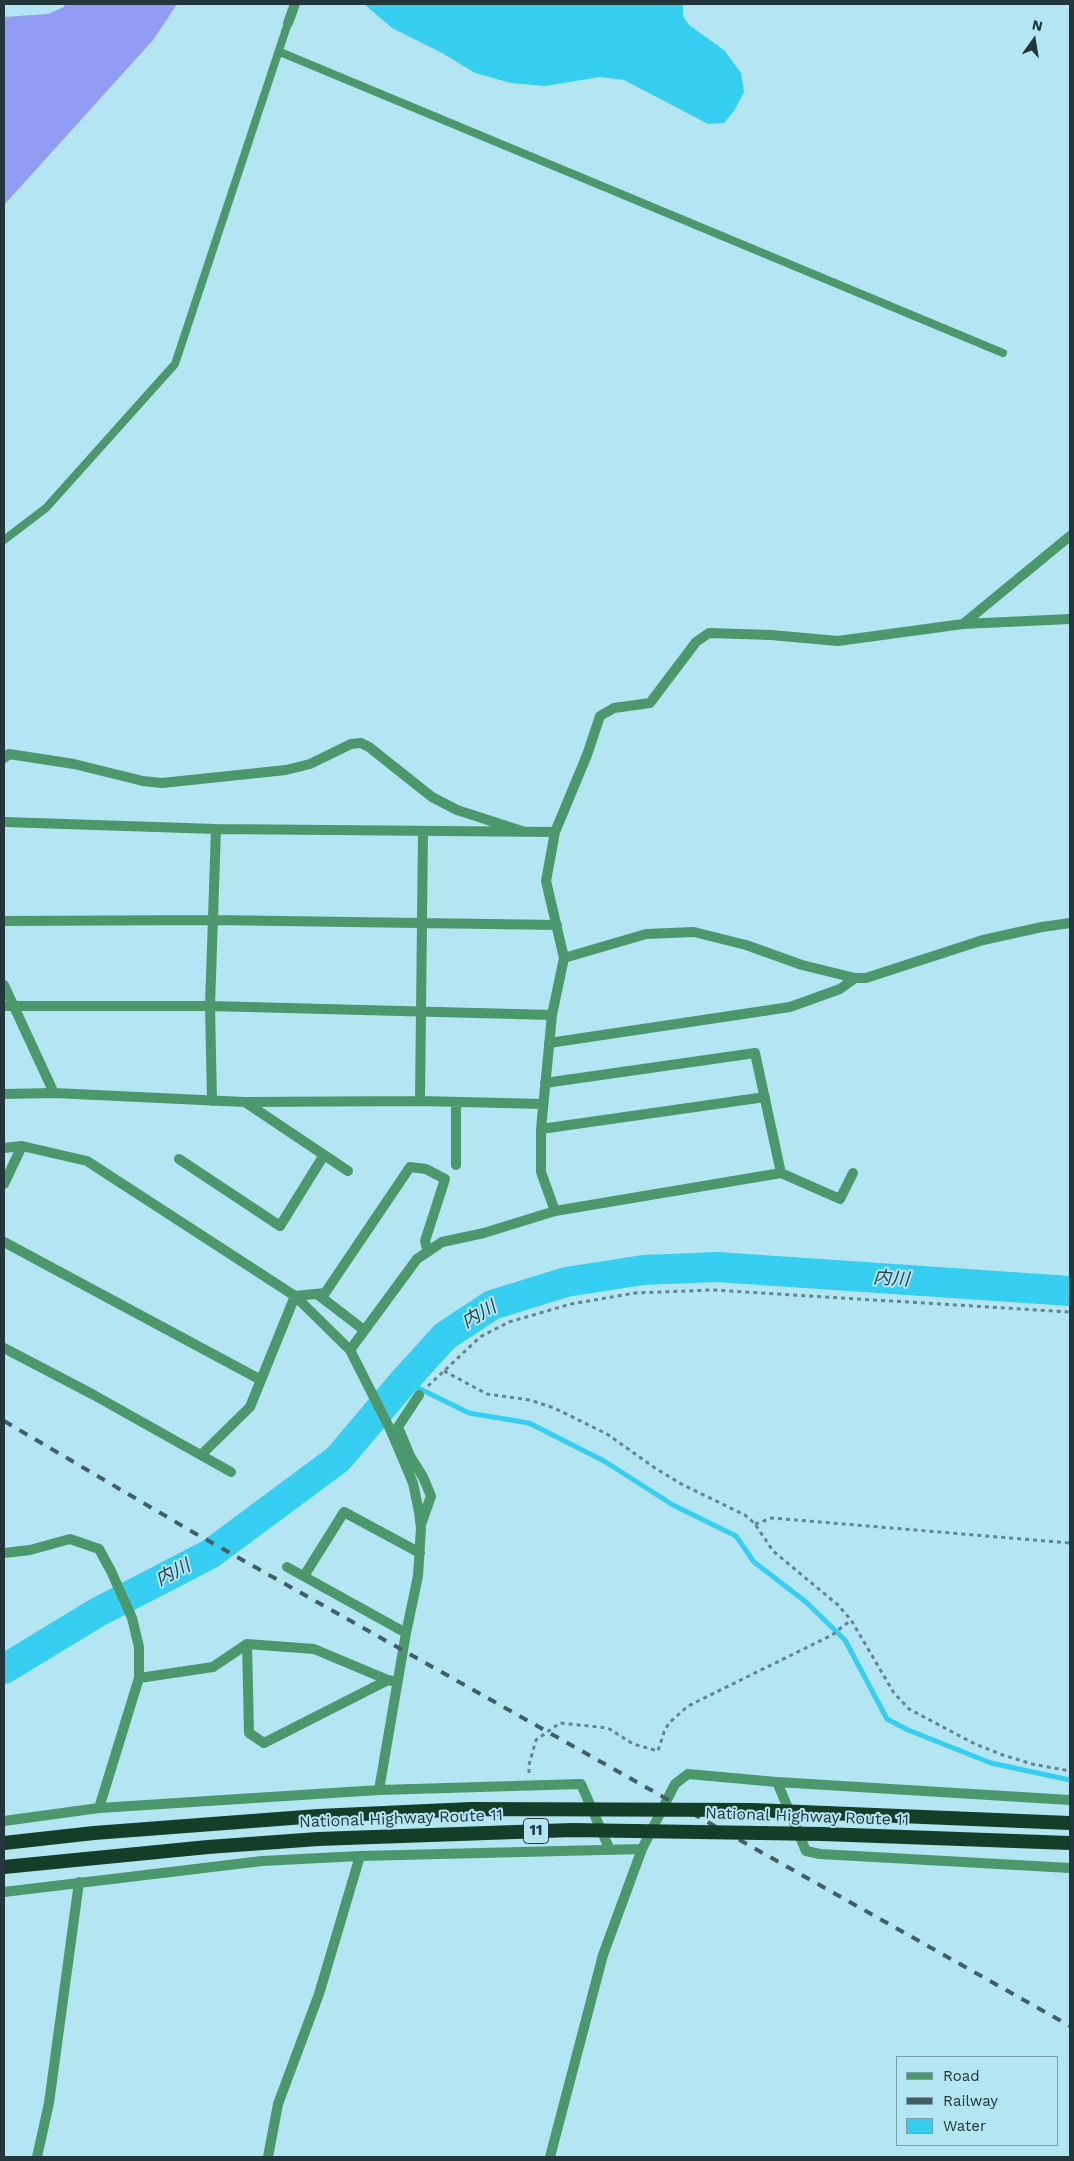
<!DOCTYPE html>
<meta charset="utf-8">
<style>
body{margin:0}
#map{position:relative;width:1074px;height:2161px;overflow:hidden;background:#b4e5f3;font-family:"Work Sans",sans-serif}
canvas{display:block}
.frame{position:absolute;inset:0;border:5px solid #22363b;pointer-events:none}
.legend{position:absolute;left:896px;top:2056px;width:162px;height:90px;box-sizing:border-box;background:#b4e5f3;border:1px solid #7a9fa9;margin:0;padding:6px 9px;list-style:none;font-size:15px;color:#22363b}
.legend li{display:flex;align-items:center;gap:10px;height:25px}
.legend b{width:25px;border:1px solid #7a9fa9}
.north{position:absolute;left:1009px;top:15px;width:50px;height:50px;-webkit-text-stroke:4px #b4e5f3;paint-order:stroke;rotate:13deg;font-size:14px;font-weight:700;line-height:20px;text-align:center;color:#22363b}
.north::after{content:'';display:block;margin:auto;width:18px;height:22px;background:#22363b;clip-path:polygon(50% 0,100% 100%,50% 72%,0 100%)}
</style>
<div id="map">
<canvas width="1074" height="2161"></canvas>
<div class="frame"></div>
<ul class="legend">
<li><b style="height:6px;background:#4c986d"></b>Road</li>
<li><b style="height:6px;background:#435e65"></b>Railway</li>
<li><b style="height:14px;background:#36cff1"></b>Water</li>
</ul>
<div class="north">N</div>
</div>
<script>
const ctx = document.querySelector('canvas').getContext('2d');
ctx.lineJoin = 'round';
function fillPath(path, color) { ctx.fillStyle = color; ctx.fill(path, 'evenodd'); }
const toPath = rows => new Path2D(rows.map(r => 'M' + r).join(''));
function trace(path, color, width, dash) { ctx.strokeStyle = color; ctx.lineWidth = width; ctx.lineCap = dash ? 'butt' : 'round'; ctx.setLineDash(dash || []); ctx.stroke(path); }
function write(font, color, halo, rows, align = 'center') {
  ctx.font = font + ' "Work Sans","Noto Sans JP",sans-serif'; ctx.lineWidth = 4; ctx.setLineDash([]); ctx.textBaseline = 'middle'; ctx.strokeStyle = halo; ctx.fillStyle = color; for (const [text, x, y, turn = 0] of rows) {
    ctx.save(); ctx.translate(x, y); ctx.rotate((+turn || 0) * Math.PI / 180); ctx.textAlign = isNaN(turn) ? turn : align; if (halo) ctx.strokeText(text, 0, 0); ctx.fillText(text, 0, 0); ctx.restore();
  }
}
fillPath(toPath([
 [65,4,177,4,153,40,4,205,4,17,48,14,64,7]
]), '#919cf5');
fillPath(toPath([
 [364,4,683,4,683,16,689,25,724,50,741,73,744,92,734,111,724,123,708,124,624,80,600,77,545,86,511,83,475,73,442,53,392,28]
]), '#36cff1');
trace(toPath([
 [404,1381,469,1413,529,1423,604,1461,673,1505,736,1536,754,1562,806,1602,845,1640,887,1719,908,1730,991,1763,1070,1780]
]), '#36cff1', 5);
trace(toPath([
 [4,1669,98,1612,210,1554,338,1459,404,1381,445,1336,492,1305,566,1282,643,1270,717,1267,1070,1291]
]), '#36cff1', 30);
trace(toPath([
 [444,1371,487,1394,530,1400,554,1408,607,1434,655,1468,683,1485,745,1515,755,1524,773,1551,838,1605,851,1620,894,1693,909,1709,975,1744,1003,1755,1032,1764,1070,1771],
 [428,1386,480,1337,509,1322,571,1304,635,1293,712,1290,1070,1312],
 [755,1524,772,1518,1070,1543],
 [529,1773,529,1765,536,1740,560,1723,608,1728,633,1744,658,1751,664,1732,669,1723,688,1706,832,1635,851,1620]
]), '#64858e', 3, [4, 4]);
trace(toPath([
 [280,52,1003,353],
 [4,540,46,508,175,364,288,23]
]), '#4c986d', 8);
trace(toPath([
 [963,624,1070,536],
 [4,758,9,754,74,764,143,781,162,783,286,770,310,764,351,744,361,743,369,747,432,797,457,810,522,831],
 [4,822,216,829,555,832],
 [4,921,213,920,557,925],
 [564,958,646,934,694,932,746,945,802,965,855,978,866,978,983,940,1042,927,1070,923],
 [4,985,54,1093],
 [4,1006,210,1006,552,1015],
 [549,1043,790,1007,840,989,855,978],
 [545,1083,755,1053,781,1173],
 [4,1094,54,1093,244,1102,420,1101,543,1104],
 [212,1101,210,1006,216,829],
 [420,1101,423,831],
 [245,1102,348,1171],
 [541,1129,765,1097],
 [4,1148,22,1146,87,1161,295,1296,350,1350,391,1431,413,1483,419,1512,421,1528,418,1576,406,1633,379,1790],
 [179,1159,280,1226,324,1155],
 [456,1165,456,1102],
 [4,1184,22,1146],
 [555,1211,541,1172,541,1129,552,1015,564,958,546,881,555,832,587,755,600,716,614,708,650,703,696,642,709,633,771,635,838,641,963,624,1070,619],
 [4,1242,261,1380],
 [317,1294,364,1330],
 [4,1348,92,1394,231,1472],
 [350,1350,417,1259,442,1242,484,1233,555,1211,781,1173,840,1199,853,1173],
 [419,1395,398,1427,410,1456,423,1477,431,1496,422,1522],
 [201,1455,250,1407,295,1296,325,1293,410,1167,426,1169,445,1179,425,1241,428,1252],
 [4,1553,30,1550,70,1539,99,1549,111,1571,132,1618,139,1647,139,1678,99,1808],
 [287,1567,406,1633],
 [304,1576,344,1512,420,1553],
 [247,1644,249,1733,264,1743,388,1680],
 [139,1678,213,1667,247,1644,314,1649,388,1680,397,1682],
 [777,1782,806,1851,820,1854,1070,1868],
 [4,1821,99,1808,379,1790,581,1784,609,1848],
 [4,1892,262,1861,360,1856,642,1849],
 [37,2157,49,2103,79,1882],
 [268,2157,278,2104,319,1994,360,1856],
 [550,2157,603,1955,642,1849,675,1784,688,1774,777,1782,1070,1800]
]), '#4c986d', 10);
trace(toPath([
 [288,23,295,4]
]), '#4c986d', 10);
trace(toPath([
 [4,1421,191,1531,1070,2026]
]), '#435e65', 4, [9, 9]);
trace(toPath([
 [4,1843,94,1833,318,1816,471,1809,753,1810,1070,1823],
 [4,1867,208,1847,318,1839,572,1830,822,1834,1070,1843]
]), '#143e28', 14);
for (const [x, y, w] of [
 [536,1831,25]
]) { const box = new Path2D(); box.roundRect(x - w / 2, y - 12.5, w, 25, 4); ctx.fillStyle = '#b4e5f3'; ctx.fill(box); trace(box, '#22363b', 1); }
write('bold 15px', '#22363b', null, [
 ["11",536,1831]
]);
write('16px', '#22363b', '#b4e5f3', [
 ["National Highway Route 11",807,1817,2],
 ["National Highway Route 11",401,1819,-2]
]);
write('italic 18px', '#213f47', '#b4e5f3', [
 ["内川",891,1279,4],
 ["内川",479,1315,-30],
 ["内川",173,1573,-28]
]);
</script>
